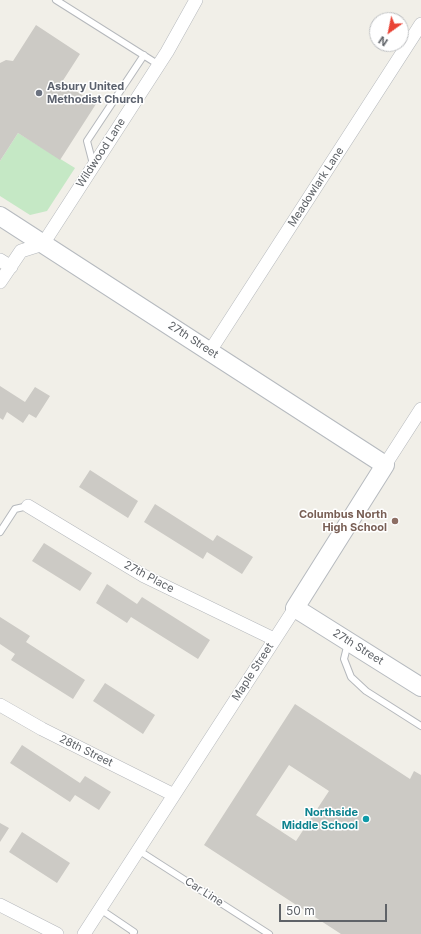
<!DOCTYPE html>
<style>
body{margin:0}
#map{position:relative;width:421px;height:934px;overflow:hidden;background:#f1efe8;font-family:Inter,sans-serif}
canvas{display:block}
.north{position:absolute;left:369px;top:12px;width:40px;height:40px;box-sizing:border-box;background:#fff;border:1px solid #bfc1c3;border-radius:50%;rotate:213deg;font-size:11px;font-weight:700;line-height:16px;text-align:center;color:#5f6368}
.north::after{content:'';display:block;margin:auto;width:14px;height:18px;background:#ea4335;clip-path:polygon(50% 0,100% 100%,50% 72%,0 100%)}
.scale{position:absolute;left:279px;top:904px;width:108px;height:18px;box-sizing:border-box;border:2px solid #5f6368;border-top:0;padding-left:5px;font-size:12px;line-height:14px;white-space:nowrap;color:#5f6368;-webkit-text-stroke:3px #fff;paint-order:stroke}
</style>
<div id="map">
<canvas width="421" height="934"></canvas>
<div class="north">N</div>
<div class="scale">50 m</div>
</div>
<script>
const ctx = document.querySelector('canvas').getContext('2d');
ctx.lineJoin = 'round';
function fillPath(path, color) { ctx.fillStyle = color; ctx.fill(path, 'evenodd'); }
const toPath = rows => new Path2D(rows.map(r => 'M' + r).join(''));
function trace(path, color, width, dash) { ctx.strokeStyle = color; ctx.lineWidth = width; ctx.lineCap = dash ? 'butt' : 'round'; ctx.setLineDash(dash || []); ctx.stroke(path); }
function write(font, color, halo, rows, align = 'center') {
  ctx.font = font + ' Inter,sans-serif'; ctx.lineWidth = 3; ctx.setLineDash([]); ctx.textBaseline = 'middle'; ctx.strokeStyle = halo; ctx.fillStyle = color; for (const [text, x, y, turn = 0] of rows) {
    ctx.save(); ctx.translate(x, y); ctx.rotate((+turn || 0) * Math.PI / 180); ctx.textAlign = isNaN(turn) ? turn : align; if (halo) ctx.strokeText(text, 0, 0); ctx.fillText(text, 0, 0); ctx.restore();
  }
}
fillPath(toPath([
 [18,133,75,168,47,211,30,215,0,196,0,161]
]), '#c5e8c5');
fillPath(toPath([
 [36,25,80,54,62,82,96,104,60,160,18,133,0,161,0,63,6,60,13,61],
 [0,386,25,402,35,387,50,396,36,418,29,414,23,423,7,412,3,420,0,418],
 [90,470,138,501,128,518,79,487],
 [155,504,213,541,217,535,253,557,242,574,207,552,203,559,144,522],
 [44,543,92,573,80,591,32,561],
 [107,584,137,604,142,597,210,640,198,659,131,617,127,623,96,603],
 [0,617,30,636,26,642,85,680,73,699,11,660,15,654,0,644],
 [105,683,155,715,143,734,93,701],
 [295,704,410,779,414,771,421,775,421,934,341,934,204,845],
 [289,765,329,791,296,841,256,815],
 [22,745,80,783,85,776,111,792,99,810,75,795,70,802,10,763],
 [0,823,9,828,0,842],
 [22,832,70,863,57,883,9,852]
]), '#cccac5');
const lane = toPath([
 [56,0,159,65],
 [93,164,87,141,144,55],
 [0,532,15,509,28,506],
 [348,643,344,659,351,677,366,691,421,726],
 [138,850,269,934],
 [100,909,134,932,133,934]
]);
const street = toPath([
 [0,260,11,267],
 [0,282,21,251,43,244,167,52,196,0],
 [210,351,421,24],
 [385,465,421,409],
 [28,506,144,576,274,639],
 [0,705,42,729,174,795],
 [0,905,57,934],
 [84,934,295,608]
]);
const secondary = toPath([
 [0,216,385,465,295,608,421,687]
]);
trace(lane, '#b5b8bc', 8);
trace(street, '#b5b8bc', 14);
trace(secondary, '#b6babf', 20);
trace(lane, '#fff', 6);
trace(street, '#fff', 13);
trace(secondary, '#fff', 18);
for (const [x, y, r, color] of [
 [39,93,4,"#6b7280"],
 [395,521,4,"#8d6e63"],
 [366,819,4,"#0f9aa8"]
]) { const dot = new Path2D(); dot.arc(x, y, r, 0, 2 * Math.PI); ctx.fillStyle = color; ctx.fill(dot); trace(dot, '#fff', 1.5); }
write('bold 11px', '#5b616d', '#fff', [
 ["Asbury United",47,87],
 ["Methodist Church",47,100]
], 'left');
write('11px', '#5f6368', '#fff', [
 ["Wildwood Lane",101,153,-57],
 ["Meadowlark Lane",316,187,-57],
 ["27th Street",193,340,33],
 ["27th Place",149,577,28],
 ["27th Street",358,647,32],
 ["Maple Street",253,672,-57],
 ["28th Street",86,751,26],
 ["Car Line",204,892,33]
]);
write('bold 11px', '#785e54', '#fff', [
 ["Columbus North",387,515],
 ["High School",387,528]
], 'right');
write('bold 11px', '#0d838f', '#fff', [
 ["Northside",358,813],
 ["Middle School",358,826]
], 'right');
</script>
